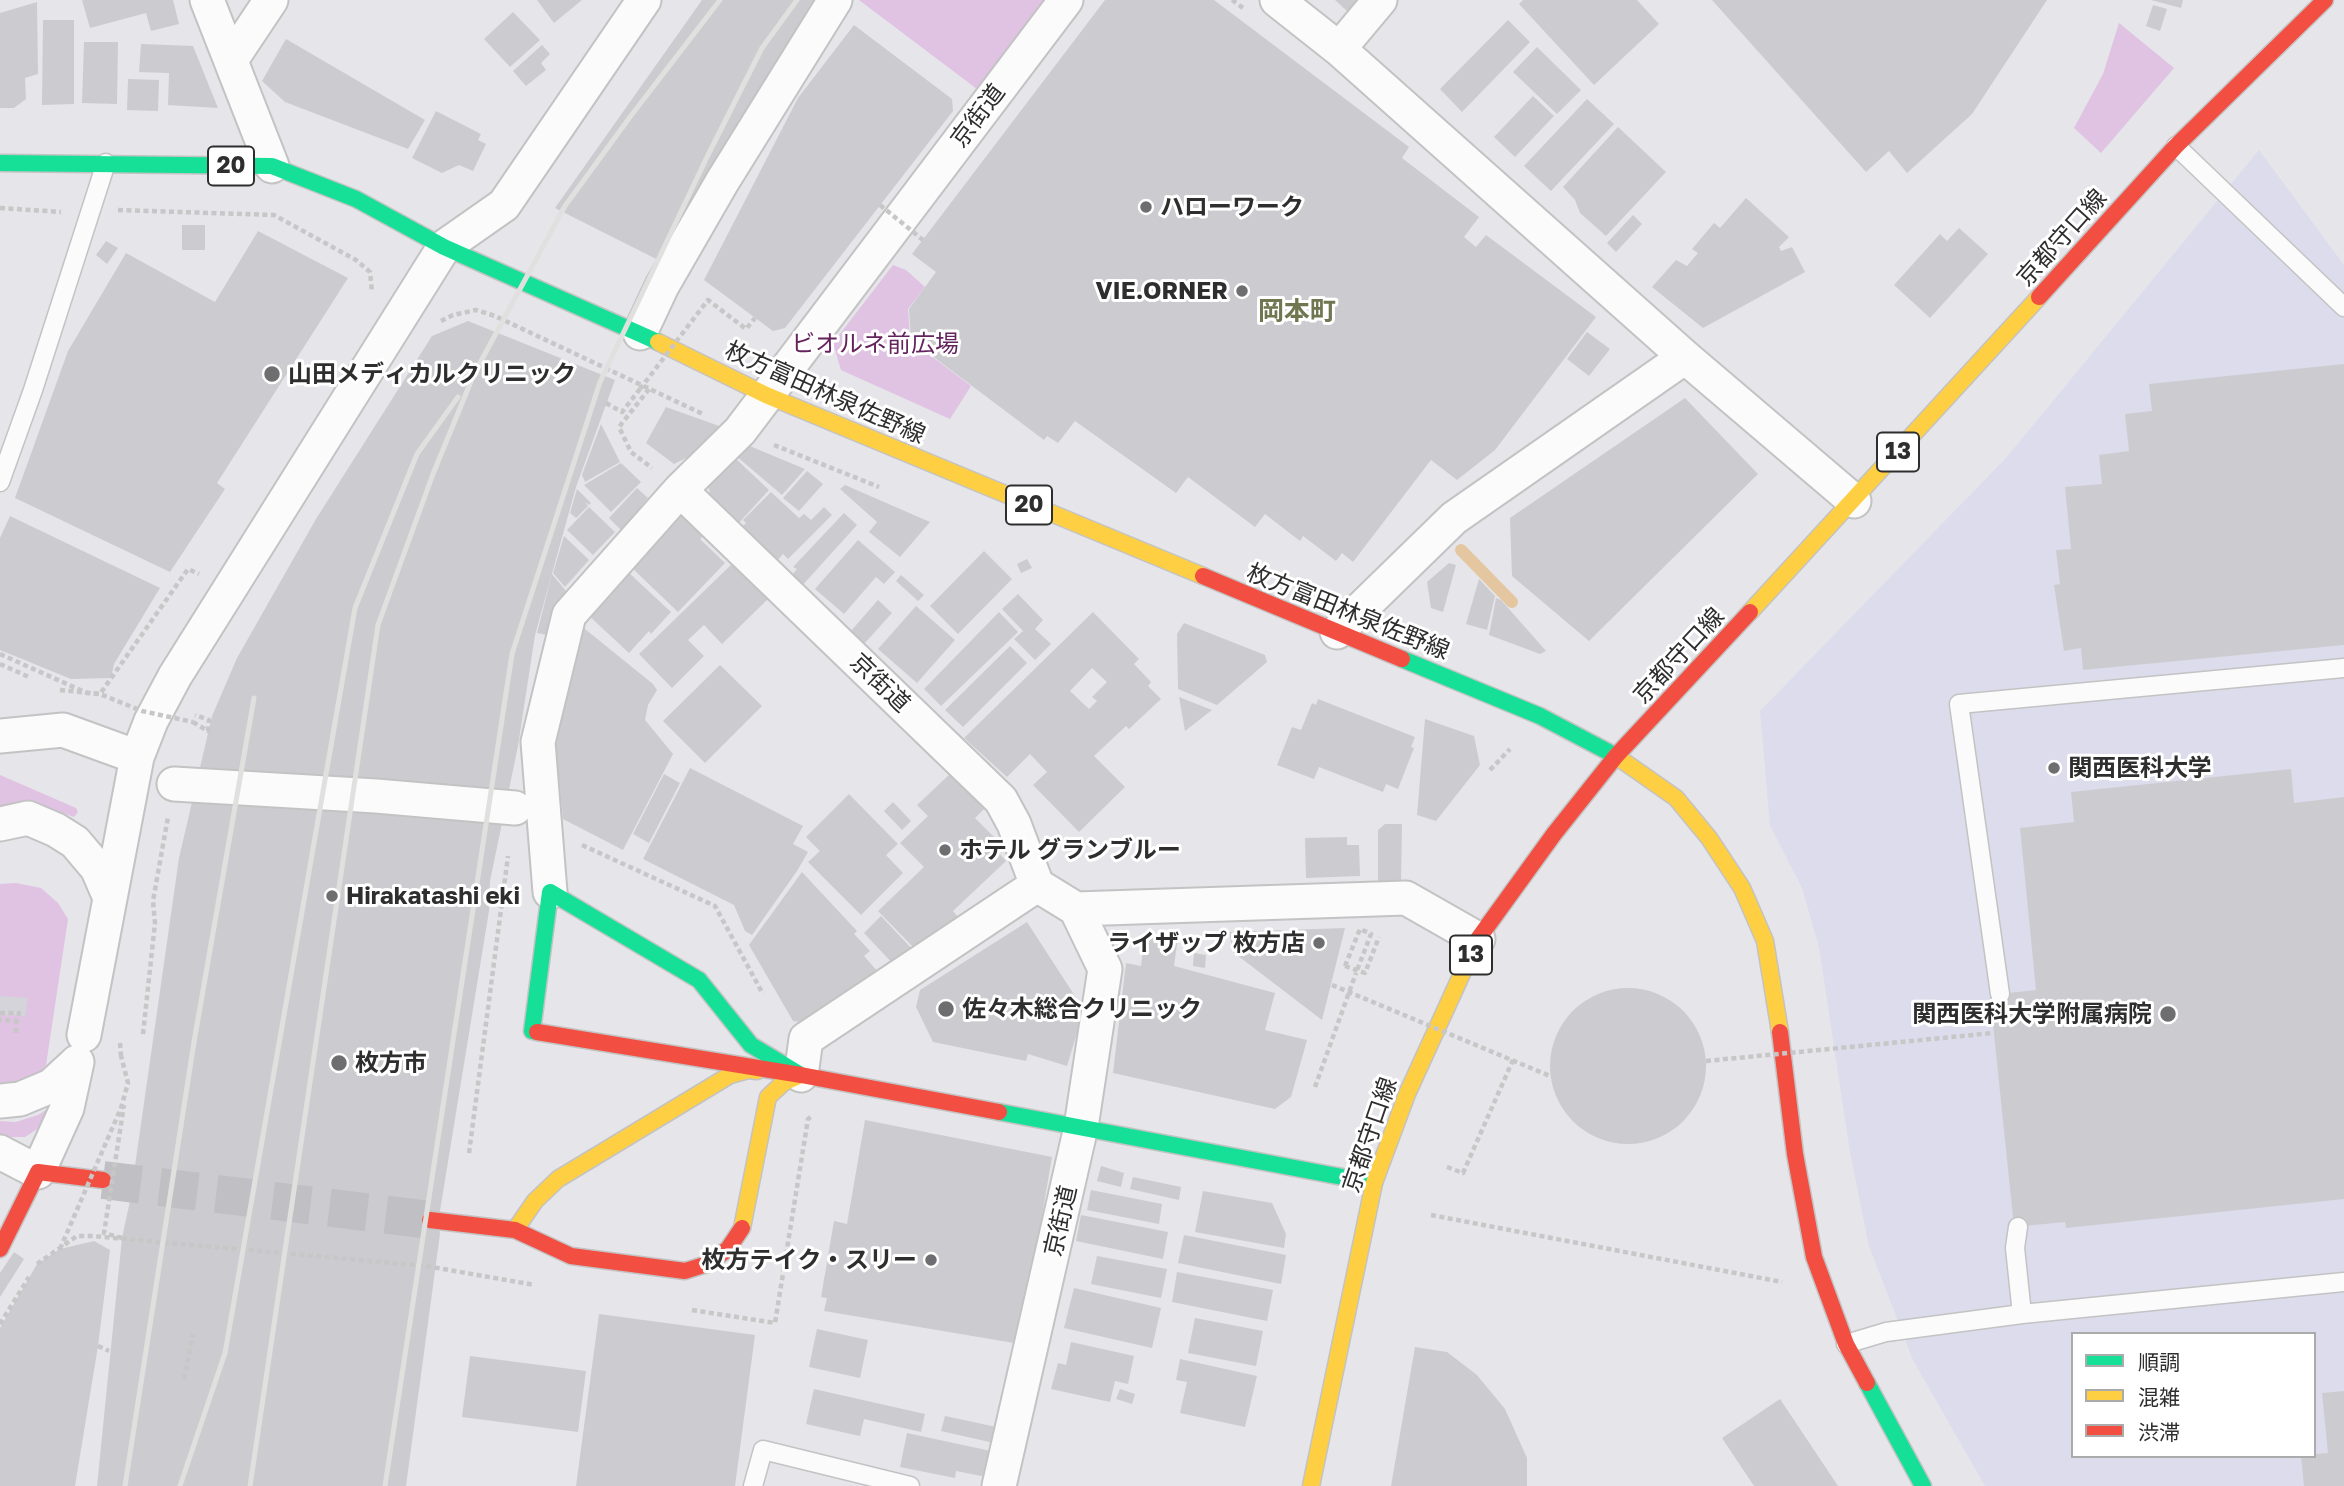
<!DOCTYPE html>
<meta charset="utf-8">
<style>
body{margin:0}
#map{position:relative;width:2344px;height:1486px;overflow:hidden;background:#e5e5ea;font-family:"Golos Text","Noto Sans JP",sans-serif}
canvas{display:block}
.legend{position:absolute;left:2071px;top:1332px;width:245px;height:126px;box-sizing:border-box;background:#fff;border:2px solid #ababab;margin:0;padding:9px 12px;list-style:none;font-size:21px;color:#2e2e2e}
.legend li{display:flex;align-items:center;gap:14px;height:35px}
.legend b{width:35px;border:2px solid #ababab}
</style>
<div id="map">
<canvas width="2344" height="1486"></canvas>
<ul class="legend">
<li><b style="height:9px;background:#16e098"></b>順調</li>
<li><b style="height:9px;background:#ffcf43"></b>混雑</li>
<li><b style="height:9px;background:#f24e42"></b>渋滞</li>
</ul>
</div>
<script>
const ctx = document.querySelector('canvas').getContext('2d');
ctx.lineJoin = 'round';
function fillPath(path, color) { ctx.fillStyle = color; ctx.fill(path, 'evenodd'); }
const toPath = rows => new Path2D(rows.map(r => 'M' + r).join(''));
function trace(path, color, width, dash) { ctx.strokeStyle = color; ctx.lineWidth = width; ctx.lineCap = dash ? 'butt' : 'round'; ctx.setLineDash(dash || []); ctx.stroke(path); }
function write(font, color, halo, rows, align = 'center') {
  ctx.font = font + ' "Golos Text","Noto Sans JP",sans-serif'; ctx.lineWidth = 6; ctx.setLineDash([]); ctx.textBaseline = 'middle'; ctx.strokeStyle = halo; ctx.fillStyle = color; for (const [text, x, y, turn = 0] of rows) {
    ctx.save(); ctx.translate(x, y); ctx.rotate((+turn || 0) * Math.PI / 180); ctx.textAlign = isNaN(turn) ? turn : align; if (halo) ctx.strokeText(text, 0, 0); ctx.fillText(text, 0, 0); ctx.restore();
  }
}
fillPath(toPath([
 [2259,150,2344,265,2344,1486,1985,1486,1913,1360,1869,1246,1850,1152,1819,947,1802,888,1770,825,1760,711,2007,457],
 [2073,1334,2314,1334,2314,1456,2073,1456]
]), '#dcdcec');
fillPath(toPath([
 [859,0,1044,0,977,89],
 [2119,23,2174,68,2101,153,2074,128,2103,74],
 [893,265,906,270,925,287,908,309,910,340,971,386,950,419,841,370,833,343],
 [0,775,76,808,78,812,74,817,32,803,0,806],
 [16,883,41,888,58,903,68,919,46,1065,31,1082,0,1090,0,884],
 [52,1106,42,1126,25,1137,0,1137,0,1121,16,1122,38,1115]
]), '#e0c2e3');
fillPath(toPath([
 [0,996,28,998,25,1016,0,1015]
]), '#d4d4da');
trace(toPath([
 [1461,550,1512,602]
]), '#e4c7a0', 12);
fillPath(toPath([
 [82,0,173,0,179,24,151,31,146,13,90,28],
 [537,0,582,0,554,23],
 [702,0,823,0,668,265,555,208],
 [1105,0,1214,0,1409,147,1402,158,1479,217,1464,237,1476,247,1486,235,1596,317,1495,450,1457,480,1431,460,1353,562,1342,553,1336,561,1303,536,1300,541,1265,514,1255,527,1188,477,1176,493,1075,421,1058,443,1047,436,1044,440,911,340,909,309,936,272,912,254],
 [1335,0,1358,0,1348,12],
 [1523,0,1637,0,1659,24,1594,85,1519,4],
 [1712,0,2047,0,1972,114,1907,173,1889,151,1866,172],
 [2151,0,2183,0,2181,8],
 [37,2,38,74,25,78,26,99,14,108,0,108,0,13],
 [2153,5,2167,9,2160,31,2146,26],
 [513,12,540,40,510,67,484,39],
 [43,20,74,20,74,104,42,105],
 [1508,20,1530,42,1462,112,1440,89],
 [854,25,952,99,953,111,785,328,773,331,704,280,798,98],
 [286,39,425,120,408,149,285,102,262,81],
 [84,42,118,42,117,104,82,103],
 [141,44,193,46,218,108,168,105,169,73,139,72],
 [542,45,550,54,541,63,546,70,526,86,513,71],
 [1537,47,1581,90,1557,114,1513,72],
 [128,79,159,80,158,111,127,110],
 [1533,96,1554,116,1515,157,1494,137],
 [1587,99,1614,124,1551,191,1524,166],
 [436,111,481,134,478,140,486,144,473,171,459,165,442,173,412,158],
 [1618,127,1666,172,1606,236,1580,213,1575,200,1563,187],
 [1746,198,1789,237,1779,247,1781,251,1792,247,1805,272,1703,328,1652,287,1676,260,1687,266,1698,253,1692,249,1714,223,1720,228],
 [1633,215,1642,224,1616,252,1607,243],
 [182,225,205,225,205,250,182,250],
 [1959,228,1988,254,1930,318,1894,285,1940,234,1947,241],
 [258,231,348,278,217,483,225,489,170,572,15,498,68,351,126,253,215,302],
 [106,241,118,248,107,264,96,255],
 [468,321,615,380,576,487,535,635,518,746,490,881,489,911,438,1223,440,1234,406,1486,97,1486,122,1238,130,1201,179,858,212,716,237,658,316,519,432,336],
 [1587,332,1610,349,1589,376,1567,359],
 [2344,364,2344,645,2083,670,2081,648,2064,651,2054,585,2060,584,2056,550,2071,549,2065,487,2102,484,2099,455,2129,451,2125,414,2152,411,2149,384],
 [1685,398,1758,474,1589,641,1512,576,1510,518],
 [666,407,722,427,704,449,674,464,646,443],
 [601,424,620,462,585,482,582,475],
 [745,444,805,469,782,495,735,455],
 [734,457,769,490,736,526,712,504,708,484],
 [621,463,641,482,611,512,584,485],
 [807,471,823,484,799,511,783,498],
 [845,485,930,522,900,557,869,532,877,522,840,489],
 [637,488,648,498,641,506,643,509,622,531,609,518],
 [577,489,591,503,589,505,585,502,588,506,576,518,570,513],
 [771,492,799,518,804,514,811,520,824,507,832,515,788,559,783,554,777,561,742,527,746,523,743,520],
 [589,507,615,532,593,555,567,530],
 [844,513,857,525,800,588,789,578,797,569,793,567],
 [681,514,704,536,700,539,725,563,678,612,630,566],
 [10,516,160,588,114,664,111,678,71,679,0,650,0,538],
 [564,536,589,560,565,587,553,573],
 [858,540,895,572,884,584,876,577,844,614,815,589],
 [984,551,1012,579,958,634,930,606],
 [1027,559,1032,568,1021,573,1017,564],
 [733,563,769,598,722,644,704,625,688,640,704,656,672,688,639,654],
 [1449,563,1456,565,1443,612,1431,608,1427,582],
 [627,571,671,612,651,634,649,631,629,653,587,614],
 [552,574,566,591,553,613,547,635,537,633],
 [901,575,924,595,918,601,896,581],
 [1479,579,1495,596,1487,630,1466,624],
 [1018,594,1043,620,1035,629,1051,644,1035,660,1014,639,1023,631,1002,609],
 [1496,598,1501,600,1546,651,1540,654,1489,635],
 [878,600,892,613,864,644,850,632],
 [916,606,955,640,917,683,878,649],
 [999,612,1018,632,941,706,924,689],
 [1093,612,1139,659,1134,664,1151,682,1148,686,1161,699,1129,729,1126,726,1094,756,1125,787,1079,832,1033,785,1047,772,1030,754,1007,777,964,738],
 [1092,668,1107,682,1092,697,1097,701,1089,709,1070,691],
 [1184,623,1265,655,1267,662,1217,705,1178,689,1177,634],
 [577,626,585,629,653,684,657,690,648,705,645,720,673,754,623,850,563,819,555,738],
 [1010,646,1027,663,963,727,945,710],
 [720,665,762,706,705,763,663,721],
 [1179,697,1212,710,1185,731],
 [1318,699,1415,737,1411,747,1414,748,1398,789,1386,784,1383,792,1319,767,1314,779,1277,765,1292,727,1301,730,1312,703,1316,705],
 [1425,719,1474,736,1480,765,1436,821,1417,815],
 [690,768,803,826,793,844,808,852,797,871,752,935,745,931,734,905,643,859],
 [2291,769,2294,803,2344,797,2344,1199,2066,1228,2065,1222,2014,1227,1990,995,2036,990,2020,828,2074,822,2071,792],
 [951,773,987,806,975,818,1003,846,997,851,1006,861,953,911,958,917,913,947,878,911,924,867,900,843,928,816,917,805],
 [664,774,680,783,649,843,633,834],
 [849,794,898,844,886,855,903,873,861,915,808,862,820,851,806,837],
 [893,802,911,821,902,830,884,811],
 [1385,824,1402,824,1401,883,1378,883,1378,830],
 [1347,837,1347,845,1359,845,1360,876,1306,878,1305,838],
 [802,872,857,931,854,934,870,951,864,956,879,973,803,1022,793,1021,749,945],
 [881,916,912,949,894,965,864,933],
 [1027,922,1084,1010,1067,1066,1028,1054,1026,1061,933,1042,916,1007,920,990],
 [1345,928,1322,1020,1233,952,1229,932],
 [1145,932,1178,937,1174,966,1275,993,1265,1030,1307,1040,1291,1097,1275,1109,1113,1073,1126,963,1141,966],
 [1194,953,1206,955,1205,968,1193,966],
 '1550 1066a78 78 0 1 1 156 0a78 78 0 1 1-156 0Z',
 [865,1120,1052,1157,1020,1344,824,1311,827,1298,821,1297,834,1221,847,1224],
 [1101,1166,1124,1173,1121,1187,1097,1181],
 [1133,1177,1181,1187,1179,1200,1130,1189],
 [1091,1190,1162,1204,1159,1224,1087,1210],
 [1203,1191,1272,1203,1286,1234,1284,1248,1195,1232],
 [1081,1215,1168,1232,1163,1259,1076,1241],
 [1184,1235,1286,1255,1281,1284,1178,1263],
 [94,1241,110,1250,98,1346,75,1486,0,1486,0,1328,37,1264,60,1249],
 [14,1252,24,1259,0,1297,0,1273],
 [1097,1256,1167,1269,1161,1298,1091,1284],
 [1177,1272,1273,1290,1267,1321,1172,1302],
 [1074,1288,1161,1308,1152,1348,1064,1328],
 [599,1314,755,1335,735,1486,576,1486],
 [1195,1318,1263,1331,1256,1366,1188,1353],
 [817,1329,868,1340,860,1378,809,1367],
 [1071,1342,1134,1356,1128,1384,1115,1381,1110,1402,1051,1389,1058,1363,1066,1365],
 [1415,1347,1447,1352,1477,1375,1505,1409,1527,1458,1527,1486,1391,1486],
 [470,1356,586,1371,578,1432,462,1417],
 [1180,1359,1257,1376,1245,1427,1180,1413,1187,1382,1176,1380],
 [814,1389,925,1414,921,1432,864,1419,860,1436,806,1424],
 [1120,1389,1135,1394,1132,1404,1116,1399],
 [2344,1391,2344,1486,2304,1486,2301,1456,2314,1456,2314,1454,2328,1453,2322,1393],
 [1780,1399,1838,1486,1754,1486,1722,1438],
 [945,1416,1001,1428,998,1444,941,1431],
 [907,1433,991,1451,986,1477,956,1471,955,1478,900,1467]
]), '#ccccd0');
trace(toPath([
 [103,1180,430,1220]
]), '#c0c0c4', 38, [38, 19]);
const lane = toPath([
 [2176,146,2344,307],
 [0,482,33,390,106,163],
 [2000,994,1959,704,2344,668],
 [2018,1227,2015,1248,2022,1314],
 [1846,1344,1886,1332,2022,1314,2344,1282],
 [753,1486,763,1450,910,1486]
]);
const street = toPath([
 [207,0,272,166],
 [1277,0,1339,49,1685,357,1854,501],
 [1339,49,1380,0],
 [231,60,271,0],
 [640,333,662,286,722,182,835,0],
 [680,490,1001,800,1014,824,1037,885,1076,909,1105,969,1081,1127,999,1486],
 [1337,632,1454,518,1685,357],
 [0,736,63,730,137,757],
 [174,784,376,796,515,808],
 [0,824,28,818,56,830,75,842,97,868,110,898],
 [550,892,538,742,569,615,680,490,740,431,1066,0],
 [1076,909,1406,898,1478,939],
 [84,1035,137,757,151,721,175,676,444,247,504,205,644,0],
 [801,1075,806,1039,1037,885],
 [0,1101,20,1099,51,1086,77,1062],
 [0,1152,38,1172,67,1108,77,1062]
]);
const fast = toPath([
 [0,163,272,166,356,199,444,247,658,342],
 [1402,659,1540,716,1616,756],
 [537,1032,532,1031,550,892,699,980,751,1045,801,1075],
 [999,1112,1374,1183],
 [1867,1383,1923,1486]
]);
const slow = toPath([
 [658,342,766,395,1203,576],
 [1750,612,2039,297],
 [1616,756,1676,798,1709,838,1742,888,1765,941,1780,1032],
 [742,1228,768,1097,783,1083,801,1075],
 [515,1230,535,1201,558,1179,730,1075,748,1070,757,1071],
 [1311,1486,1374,1183,1407,1094,1465,967]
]);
const jam = toPath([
 [2039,297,2176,146,2325,0],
 [1203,576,1402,659],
 [1465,967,1478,939,1554,834,1616,756,1750,612],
 [537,1032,801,1075,999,1112],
 [1780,1032,1795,1154,1814,1257,1846,1344,1867,1383],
 [430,1220,515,1230,571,1256,685,1271,707,1264,728,1249,742,1228],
 [0,1249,38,1172,103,1180]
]);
trace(lane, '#c3c3c3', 21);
trace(street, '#c3c3c3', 37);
trace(fast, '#c3c3c3', 19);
trace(slow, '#c3c3c3', 19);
trace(jam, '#c3c3c3', 19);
trace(toPath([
 [1232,0,1243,8],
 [0,208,61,212],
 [118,210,274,215,356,260,370,272,372,292],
 [441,321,453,315,476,310,495,316,705,415],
 [649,389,619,427,631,452,652,468],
 [606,403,622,412,640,389],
 [774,445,879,487],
 [0,664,29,677],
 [60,690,100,694,188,569,199,574],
 [193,722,208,731,209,720,195,715],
 [1490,770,1510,749],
 [582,845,715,906,763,994],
 [1345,966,1365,973,1379,937],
 [0,1013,19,1013,17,1021,0,1020],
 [16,1033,16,1021],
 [143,1034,155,923,153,901,168,817],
 [120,1043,121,1056],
 [1315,1087,1356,973],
 [469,1153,508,856],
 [1447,1167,1463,1173,1513,1060],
 [1431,1215,1782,1282],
 [37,1264,77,1236,92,1236,426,1266,535,1285],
 [692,1310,775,1323,808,1119,812,1116],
 [0,1324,29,1277],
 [98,1346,109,1351],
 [184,1379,193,1334]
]), '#c7c7c7', 4.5, [5, 3.5]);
trace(lane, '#fbfbfc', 18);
trace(street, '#fbfbfc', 33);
trace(fast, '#16e098', 16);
trace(slow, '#ffcf43', 16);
trace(jam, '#f24e42', 16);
trace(toPath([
 [125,1486,194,1042,254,698],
 [180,1486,225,1353,355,608,417,454,458,397],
 [250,1486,378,625,433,474,474,374,565,206,630,117,720,0],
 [385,1486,512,654,600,382,707,157,762,48,797,0]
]), '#e0e1df', 5);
trace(toPath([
 [880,205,923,240],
 [640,389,708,300,746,329,755,318],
 [0,654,87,693,100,694,142,711,193,722],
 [1345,966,1360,929,1371,934,1356,973],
 [1332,985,1550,1076],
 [1706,1061,1993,1033],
 [122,1238,104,1233,124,1105],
 [60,1249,121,1108,128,1083,121,1056]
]), '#c7c7c7', 4.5, [5, 3.5]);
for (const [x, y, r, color] of [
 [1146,207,7,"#6e6e70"],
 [1242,291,7,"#6e6e70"],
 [272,374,9,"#6e6e70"],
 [2054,768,7,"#6e6e70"],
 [945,850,7,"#6e6e70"],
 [332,896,7,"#6e6e70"],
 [1319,943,7,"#6e6e70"],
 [946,1009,9,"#6e6e70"],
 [2168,1014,9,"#6e6e70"],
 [339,1063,9,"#6e6e70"],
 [931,1260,7,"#6e6e70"]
]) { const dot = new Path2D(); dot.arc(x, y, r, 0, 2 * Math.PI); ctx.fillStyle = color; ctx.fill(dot); trace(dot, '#fff', 2.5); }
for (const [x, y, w] of [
 [231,166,46],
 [1898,452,42],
 [1029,505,46],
 [1471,955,42]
]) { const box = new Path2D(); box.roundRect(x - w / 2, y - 19.5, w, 39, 5); ctx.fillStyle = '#fff'; ctx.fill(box); trace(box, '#2e2e2e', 2); }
write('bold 23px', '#2e2e2e', null, [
 ["20",231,166],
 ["13",1898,452],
 ["20",1029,505],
 ["13",1471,955]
]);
write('24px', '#2e2e2e', '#fff', [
 ["京街道",978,116,-53],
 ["京都守口線",2062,238,-48],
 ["枚方富田林泉佐野線",825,393,24],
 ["枚方富田林泉佐野線",1348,612,22],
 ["京都守口線",1679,656,-47],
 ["京街道",880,683,44],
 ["京都守口線",1370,1135,-71],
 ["京街道",1061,1221,-77]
]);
write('bold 24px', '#2e2e2e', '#fff', [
 ["ハローワーク",1160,207],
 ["VIE.ORNER",1228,291,"right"],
 ["山田メディカルクリニック",288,374],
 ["関西医科大学",2068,768],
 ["ホテル グランブルー",959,850],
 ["Hirakatashi eki",346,896],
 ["ライザップ 枚方店",1305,943,"right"],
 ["佐々木総合クリニック",962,1009],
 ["関西医科大学附属病院",2152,1014,"right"],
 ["枚方市",355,1063],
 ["枚方テイク・スリー",917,1260,"right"]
], 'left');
write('24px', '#65235e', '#fff', [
 ["ビオルネ前広場",875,344]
]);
write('bold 26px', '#70764f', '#fff', [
 ["岡本町",1297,312]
]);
</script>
